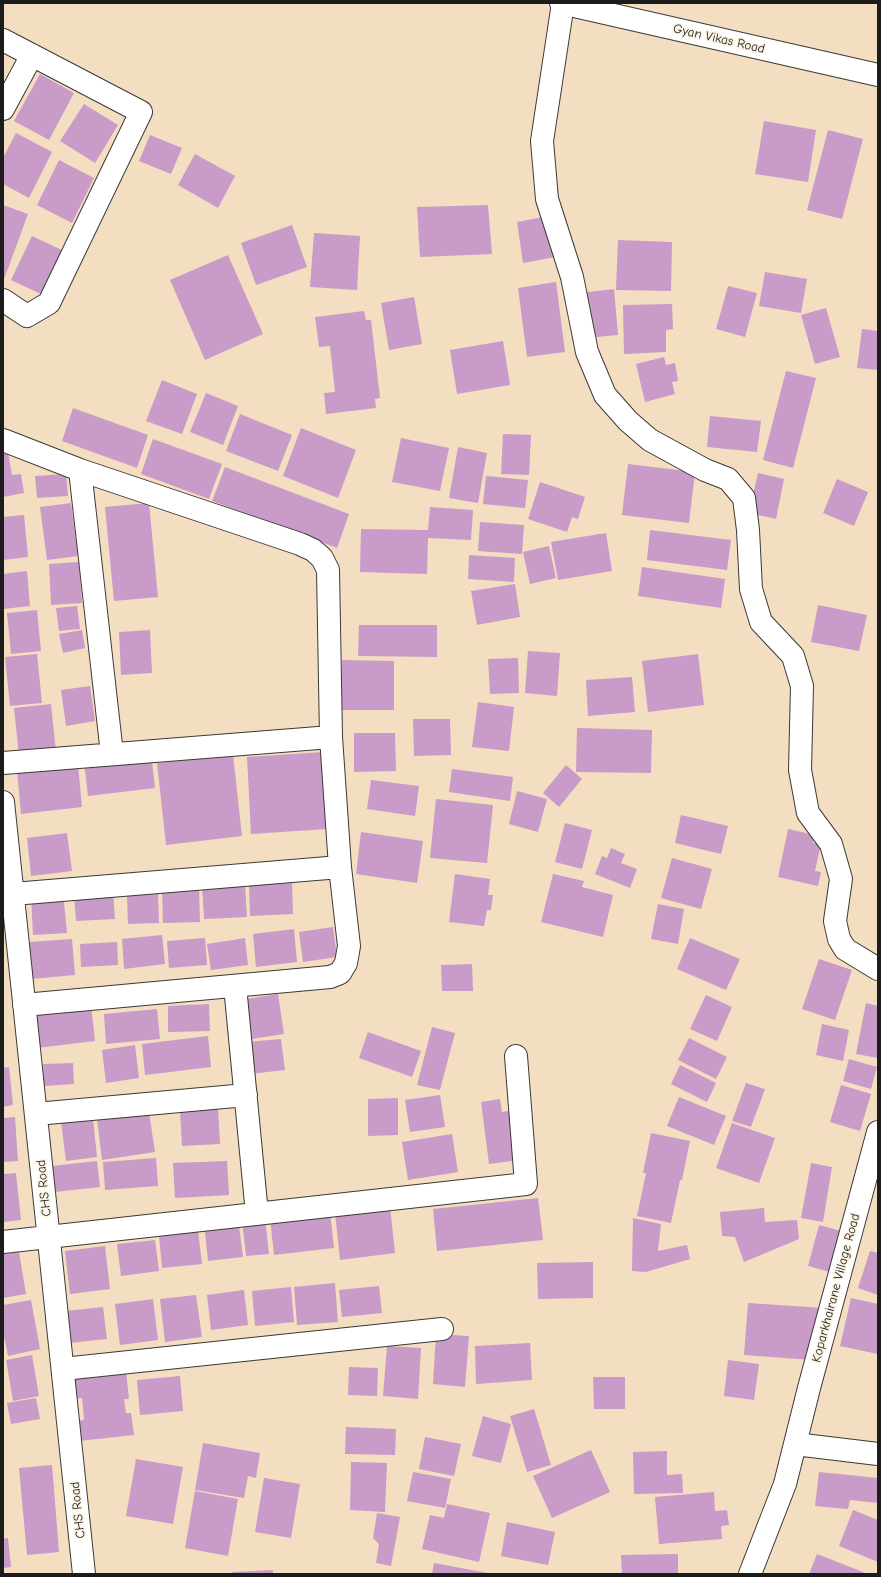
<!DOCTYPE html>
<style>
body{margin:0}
#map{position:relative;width:881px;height:1577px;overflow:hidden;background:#f4dec1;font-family:"Comic Neue",sans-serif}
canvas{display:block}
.frame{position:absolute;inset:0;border:4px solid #1c1c1c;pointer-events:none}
</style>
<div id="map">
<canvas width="881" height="1577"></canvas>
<div class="frame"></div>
</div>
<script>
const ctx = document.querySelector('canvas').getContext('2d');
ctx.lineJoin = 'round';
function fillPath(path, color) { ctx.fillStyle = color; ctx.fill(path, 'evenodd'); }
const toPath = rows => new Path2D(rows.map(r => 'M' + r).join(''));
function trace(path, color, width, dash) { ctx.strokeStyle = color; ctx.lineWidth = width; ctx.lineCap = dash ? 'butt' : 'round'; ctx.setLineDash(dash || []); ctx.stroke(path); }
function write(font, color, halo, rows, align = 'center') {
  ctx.font = font + ' "Comic Neue",sans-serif'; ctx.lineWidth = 3.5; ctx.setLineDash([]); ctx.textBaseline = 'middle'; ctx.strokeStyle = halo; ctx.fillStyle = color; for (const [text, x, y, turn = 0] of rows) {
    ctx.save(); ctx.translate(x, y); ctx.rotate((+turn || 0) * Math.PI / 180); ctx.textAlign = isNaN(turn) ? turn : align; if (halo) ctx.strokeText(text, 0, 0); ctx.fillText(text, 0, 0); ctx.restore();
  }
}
fillPath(toPath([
 [40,74,74,93,49,140,14,121],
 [84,104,118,125,95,163,60,141],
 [764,121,816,130,808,182,755,174],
 [828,130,863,139,842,219,807,210],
 [16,133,52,152,29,198,3,184,3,158],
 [150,135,182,148,171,174,139,161],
 [195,154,235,176,218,208,178,185],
 [59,160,94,178,72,223,37,205],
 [3,205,28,214,3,282],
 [488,205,492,254,420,257,417,207],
 [548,216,555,257,523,263,517,222],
 [292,225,307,267,256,285,241,243],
 [314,233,360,236,357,290,310,287],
 [32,236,66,252,45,296,11,280],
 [618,240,672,242,671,291,616,290],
 [228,255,263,334,205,360,170,280],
 [765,272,807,279,801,313,759,306],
 [556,282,565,352,527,357,518,288],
 [728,286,757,293,745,337,716,329],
 [614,289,618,335,586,338,579,293],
 [414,297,422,344,389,350,381,303],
 [672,304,673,329,666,330,666,352,624,354,623,305],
 [826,308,840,357,815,364,801,315],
 [364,311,366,320,371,320,380,398,375,399,376,408,326,414,324,393,335,392,330,346,319,347,315,317],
 [862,329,878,331,878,370,857,368],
 [503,341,510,385,457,394,450,350],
 [664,357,666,365,675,363,678,381,672,382,675,394,645,402,636,364],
 [786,371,816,378,793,468,763,460],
 [162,380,197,394,182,434,146,421],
 [206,393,238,406,223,445,190,432],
 [73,408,148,435,137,468,62,441],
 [240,414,292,435,278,471,226,451],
 [710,416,761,421,757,452,707,447],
 [301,428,356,450,338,498,283,476],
 [503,434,531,435,529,475,501,474],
 [401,438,449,448,440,491,392,482],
 [153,439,222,464,209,499,141,474],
 [458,447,487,453,478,503,449,498],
 [8,453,12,475,21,474,24,493,3,497,3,454],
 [628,464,695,472,689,523,622,515],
 [225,467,349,514,337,548,212,501],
 [758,473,784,479,776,519,749,513],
 [66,474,68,496,37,498,35,476],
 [486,476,528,480,525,508,483,504],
 [837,479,868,492,854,526,823,513],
 [540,482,585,497,578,519,572,517,567,532,528,519],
 [71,503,78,556,47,560,40,507],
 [149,503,158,597,114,601,105,507],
 [430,507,473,510,471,540,428,538,427,574,360,572,361,529,428,530],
 [24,515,28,557,3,560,3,517],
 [480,522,524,525,522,554,478,551],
 [650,530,731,540,727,570,647,560],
 [606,533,612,571,558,580,551,542],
 [549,546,556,578,530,584,523,552],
 [469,555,515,558,514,582,468,579],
 [79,562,82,603,51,605,49,564],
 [642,567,725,579,721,608,638,596],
 [27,571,30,606,3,609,3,574],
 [515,584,520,617,477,625,471,591],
 [818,605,867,615,859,651,811,642],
 [77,606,80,629,59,631,56,608],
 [37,610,41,651,11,654,7,613],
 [359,625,437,625,437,657,358,656],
 [82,630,85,648,63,653,59,634],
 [150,630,152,673,121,675,119,632],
 [528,651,560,653,557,696,525,693],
 [37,654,42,703,10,706,5,657],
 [698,654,704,705,648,712,642,661],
 [518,658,519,693,490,694,488,659],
 [342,660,394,661,394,710,341,710],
 [632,677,635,712,588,716,586,680],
 [90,686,95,721,66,726,61,690],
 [478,702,514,707,509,751,472,747],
 [51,704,56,752,19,756,14,708],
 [413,719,450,719,451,755,414,756],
 [577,728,652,730,651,773,576,772],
 [354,733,395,733,396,771,354,772],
 [323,752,327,829,251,834,247,757],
 [151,753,155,788,88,796,84,762],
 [233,755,242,836,166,845,157,763],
 [78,765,82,807,21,814,17,771],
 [566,765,582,779,559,807,543,793],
 [452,769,513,777,510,801,449,792],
 [371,780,419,786,415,816,367,809],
 [517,791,547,799,538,832,509,824],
 [436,799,493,805,487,863,430,858],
 [681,815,728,826,721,854,675,843],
 [565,823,592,830,582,869,555,862],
 [788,829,815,835,813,843,821,844,815,871,821,872,818,886,778,877],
 [361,832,423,841,417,883,356,874],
 [67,833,72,871,31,876,27,838],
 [611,848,625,854,621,863,637,869,630,888,595,874,602,856,607,858],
 [672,858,712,869,701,909,661,898],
 [455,874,490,879,488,895,493,895,491,910,487,910,484,926,449,922],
 [553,874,584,881,582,887,613,895,603,937,541,922],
 [292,883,293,914,250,916,249,885],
 [245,884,247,917,204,919,202,886],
 [199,889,200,922,163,923,162,891],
 [113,891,115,919,76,921,74,894],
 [63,892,67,933,33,935,31,895],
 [158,894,159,923,128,924,127,896],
 [658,904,684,909,678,944,651,939],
 [333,927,337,957,303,962,299,932],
 [294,929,297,962,256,967,253,934],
 [162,935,165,964,124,969,122,939],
 [205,938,207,965,169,968,167,941],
 [245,938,248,965,211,970,207,944],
 [690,938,740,959,726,990,677,969],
 [72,939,75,975,31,979,29,942],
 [117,942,118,965,81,967,80,944],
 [819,959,852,970,835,1020,802,1009],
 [472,964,473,991,442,991,441,965],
 [278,994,284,1034,245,1040,240,1000],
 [706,995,732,1007,717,1041,690,1029],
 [866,1003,878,1006,878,1058,856,1054],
 [91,1004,95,1041,37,1048,33,1011],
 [209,1004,210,1031,168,1032,168,1006],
 [157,1009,160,1039,106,1044,104,1014],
 [822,1024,849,1030,843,1061,816,1055],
 [432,1027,455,1033,440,1090,417,1085],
 [368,1032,421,1051,412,1077,359,1058],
 [208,1036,211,1067,145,1075,142,1044],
 [689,1038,727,1057,716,1079,678,1060],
 [281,1039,285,1070,250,1074,246,1042],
 [135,1045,139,1078,106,1083,102,1050],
 [849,1059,877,1067,871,1089,843,1081],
 [73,1063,74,1084,44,1086,43,1064],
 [680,1065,716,1083,707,1102,671,1084],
 [9,1067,13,1105,3,1107,3,1068],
 [746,1083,765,1089,751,1127,732,1121],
 [841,1085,871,1094,860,1131,830,1122],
 [440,1095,445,1127,410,1132,405,1100],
 [679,1097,726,1116,714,1145,667,1126],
 [398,1098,398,1135,368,1136,368,1099],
 [500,1099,502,1112,514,1110,520,1160,489,1164,481,1102],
 [218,1108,220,1144,182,1146,180,1110],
 [149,1112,155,1152,102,1160,97,1119],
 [15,1117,18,1161,3,1162,3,1118],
 [93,1119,97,1157,66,1161,61,1122],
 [732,1123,775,1138,759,1183,716,1168],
 [651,1133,690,1141,682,1180,680,1180,671,1223,637,1216,646,1173,643,1173],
 [452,1134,458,1172,408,1180,402,1142],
 [156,1158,158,1186,105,1190,103,1162],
 [97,1161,100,1187,55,1192,52,1166],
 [227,1161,229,1195,175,1198,173,1163],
 [811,1163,832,1167,823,1222,801,1218],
 [16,1173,21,1220,3,1222,3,1174],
 [538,1198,543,1240,437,1251,433,1209],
 [390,1206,395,1253,340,1260,335,1213],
 [764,1208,765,1222,797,1220,799,1239,744,1262,735,1237,722,1236,720,1212],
 [330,1212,334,1248,274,1255,270,1218],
 [238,1218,243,1257,208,1261,204,1222],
 [265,1218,269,1254,246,1256,242,1220],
 [633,1218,661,1224,658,1251,687,1245,690,1259,646,1272,632,1271],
 [819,1225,841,1231,830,1272,808,1266],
 [198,1231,202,1264,162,1268,159,1236],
 [155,1240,159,1271,121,1276,117,1244],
 [105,1246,110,1289,70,1294,65,1251],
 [870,1251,878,1253,878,1295,858,1288],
 [19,1252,26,1294,3,1298,3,1254],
 [593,1262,593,1298,538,1299,537,1263],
 [335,1283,338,1322,297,1325,294,1287],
 [379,1286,382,1313,342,1317,339,1290],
 [291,1287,294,1322,255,1326,252,1291],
 [244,1290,248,1325,211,1330,207,1295],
 [196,1295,202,1337,165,1342,160,1299],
 [851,1298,878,1304,878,1354,840,1346],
 [153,1299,158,1340,120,1345,115,1304],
 [31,1300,40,1349,8,1356,3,1331,3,1305],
 [748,1303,823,1308,812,1360,744,1355],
 [103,1307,107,1339,69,1343,66,1311],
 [436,1334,469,1336,465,1387,433,1384],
 [530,1343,532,1380,476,1384,475,1346],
 [387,1346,421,1348,418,1399,383,1396],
 [32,1355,39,1396,13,1401,6,1360],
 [728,1360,759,1364,754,1400,724,1396],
 [349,1367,378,1368,377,1396,348,1395],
 [126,1371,129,1399,124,1399,126,1413,131,1413,134,1435,79,1441,77,1421,84,1420,82,1398,74,1399,72,1378],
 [180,1376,183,1411,140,1415,137,1380],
 [593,1377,625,1377,625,1409,594,1409],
 [36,1398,40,1419,11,1424,7,1403],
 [534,1409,551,1465,527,1472,510,1416],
 [483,1416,511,1424,501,1463,472,1456],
 [346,1427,396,1429,395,1455,345,1454],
 [425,1437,461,1444,454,1476,419,1469],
 [203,1443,260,1453,256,1478,248,1476,244,1498,195,1490],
 [591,1450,610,1492,552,1518,533,1476],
 [667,1451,667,1475,682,1474,683,1493,634,1494,633,1452],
 [136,1459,183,1467,173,1524,126,1516],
 [351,1462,387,1463,385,1512,350,1510],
 [52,1465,59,1552,27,1555,19,1468],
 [413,1472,451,1479,445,1508,407,1501],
 [819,1472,878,1478,878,1503,850,1500,848,1509,815,1506],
 [264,1478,300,1484,291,1538,255,1532],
 [195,1491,238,1499,228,1556,185,1548],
 [714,1492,715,1511,727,1510,729,1525,721,1526,722,1539,659,1544,655,1497],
 [447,1504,490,1513,479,1562,422,1549,430,1515,444,1518],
 [853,1510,878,1520,878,1562,839,1546],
 [377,1513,400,1517,391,1566,376,1563,379,1544,373,1538],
 [507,1522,555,1532,548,1565,501,1556],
 [8,1538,11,1567,3,1568,3,1539],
 [678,1554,678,1574,622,1574,621,1555],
 [817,1554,868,1574,809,1574],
 [434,1563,488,1573,488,1574,432,1574],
 [273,1570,273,1574,232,1574,232,1572]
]), '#c89bc8');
const minor = toPath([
 [563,3,542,141,547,199,572,277,587,352,605,395,628,421,650,440,705,470,728,479,744,498,748,530,751,589,761,622,793,656,802,686,800,770,808,813,831,844,841,879,835,921,839,939,845,949,878,969],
 [3,40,141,112,49,303,27,316,3,300],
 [3,109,32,55],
 [3,440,80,470,300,544,313,550,322,558,328,570,331,737,340,867,349,946,346,963,340,973,330,977,24,1005],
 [80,470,112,754],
 [3,763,331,737],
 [3,802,84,1574],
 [13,894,340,867],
 [235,986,257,1214],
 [36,1114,246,1095],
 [3,1242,526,1184,516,1056],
 [63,1369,442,1329],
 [795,1444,878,1454],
 [750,1574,785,1484,809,1388,878,1132]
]);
const tertiary = toPath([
 [561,3,878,75]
]);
trace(minor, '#3c3935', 24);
trace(tertiary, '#3c3935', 24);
trace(minor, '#fff', 22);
trace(tertiary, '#fff', 22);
write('13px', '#1c1c1c', '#fcf5e5', [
 ["Gyan Vikas Road",719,39,13],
 ["CHS Road",44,1188,-96],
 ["Koparkhairane Village Road",836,1288,-75],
 ["CHS Road",78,1510,-96]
]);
</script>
